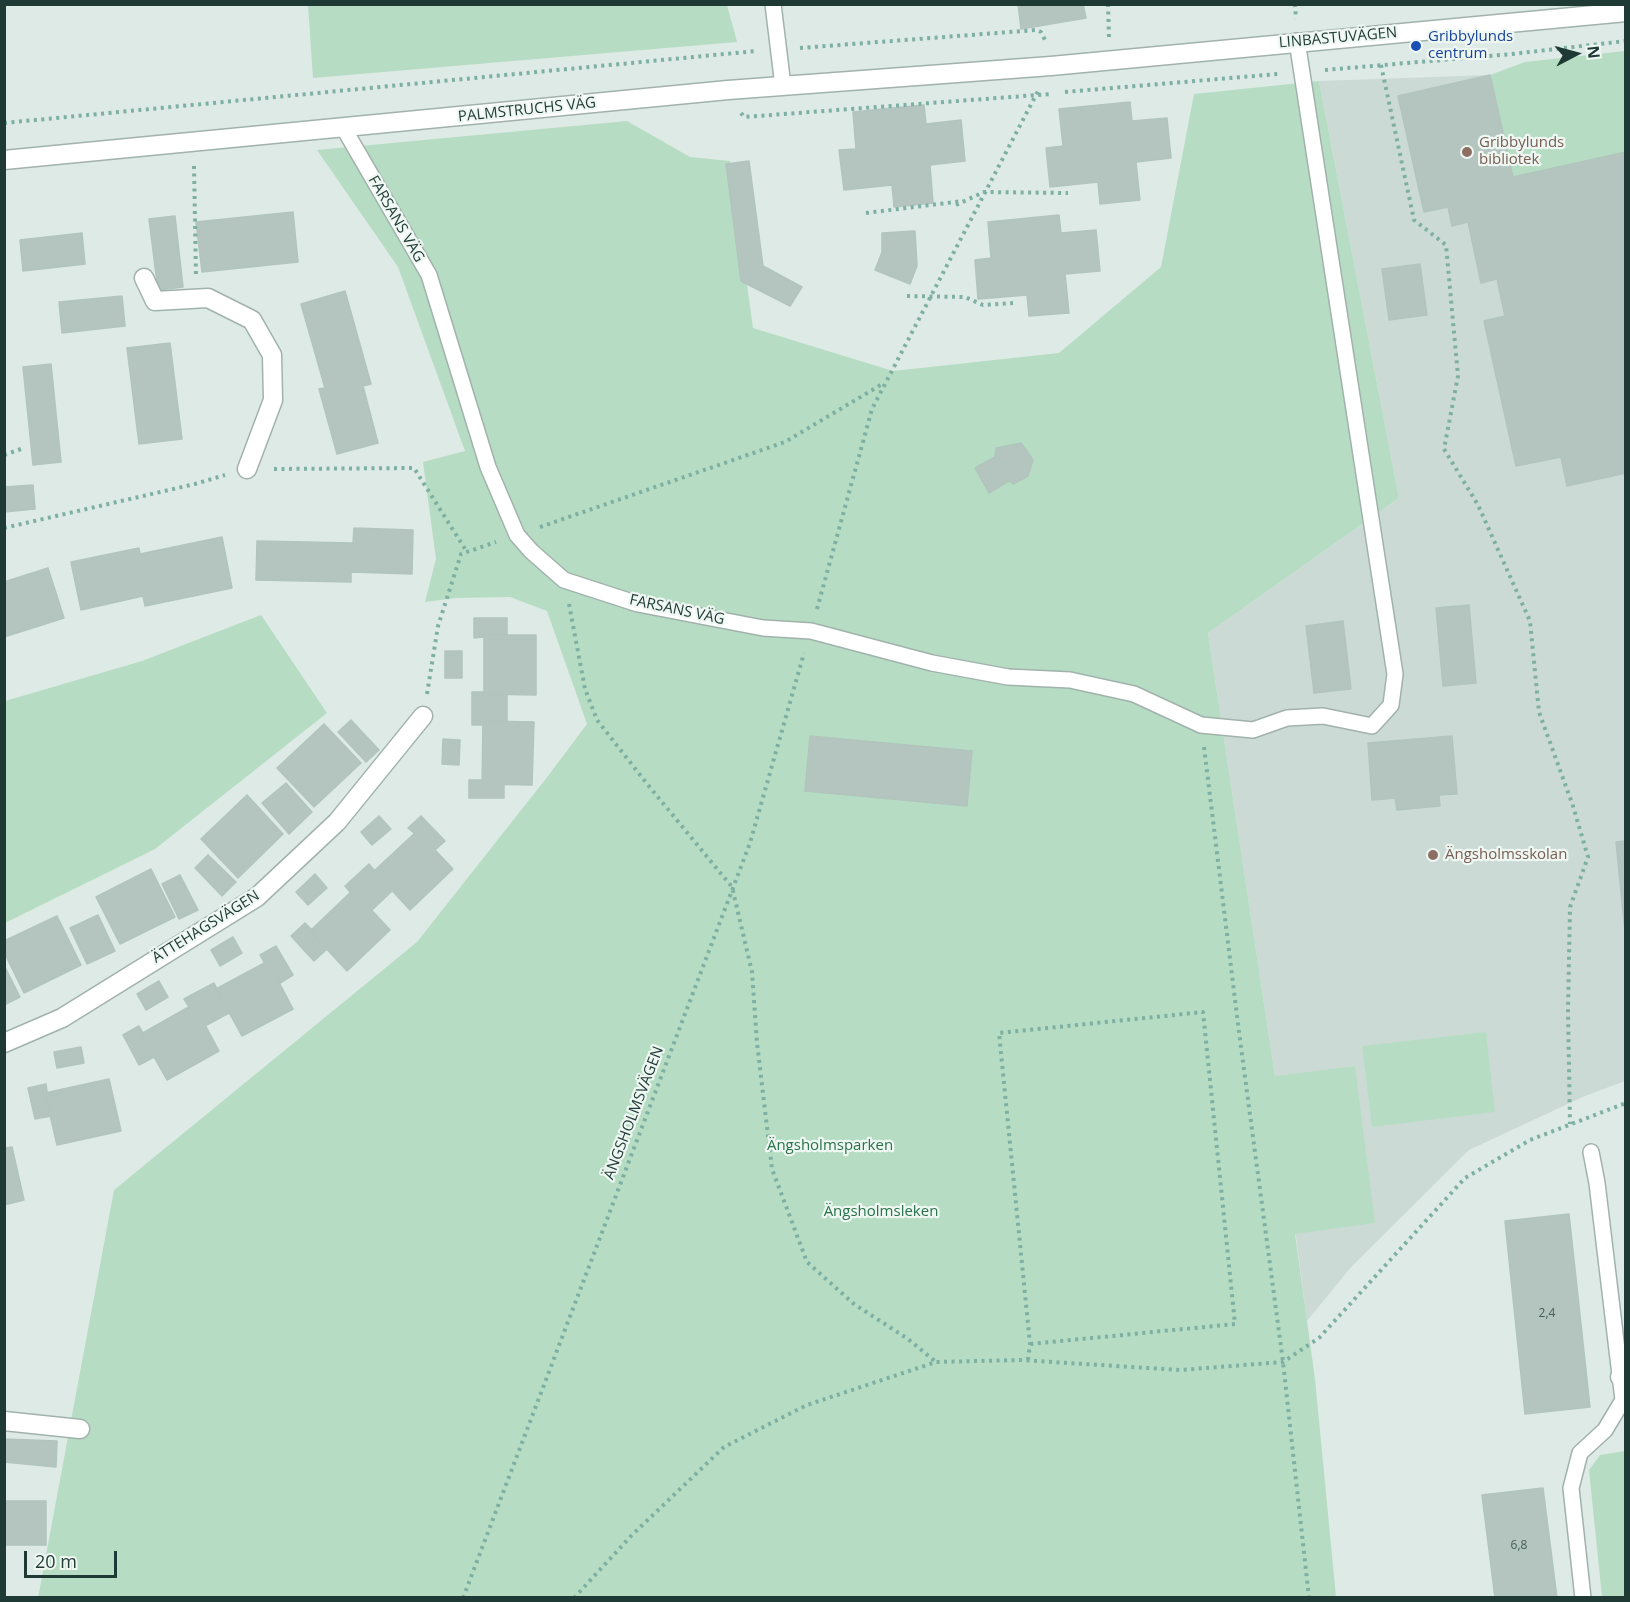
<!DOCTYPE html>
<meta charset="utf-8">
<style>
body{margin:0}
#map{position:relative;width:1630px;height:1602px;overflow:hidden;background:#deeae6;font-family:"Open Sans",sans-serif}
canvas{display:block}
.frame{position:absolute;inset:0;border:6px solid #1f3a35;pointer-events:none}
.north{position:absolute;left:1546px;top:24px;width:60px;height:60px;-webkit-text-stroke:4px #eff7f3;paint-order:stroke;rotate:84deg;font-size:16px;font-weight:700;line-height:24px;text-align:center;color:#1f3a35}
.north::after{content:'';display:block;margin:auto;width:21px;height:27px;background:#1f3a35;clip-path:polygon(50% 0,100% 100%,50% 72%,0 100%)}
.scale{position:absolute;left:24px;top:1551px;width:93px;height:27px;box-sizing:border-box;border:3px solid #1f3a35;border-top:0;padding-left:8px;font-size:18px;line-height:21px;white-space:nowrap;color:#1f3a35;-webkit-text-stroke:4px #eff7f3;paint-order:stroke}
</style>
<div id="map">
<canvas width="1630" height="1602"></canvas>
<div class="frame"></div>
<div class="north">N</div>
<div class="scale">20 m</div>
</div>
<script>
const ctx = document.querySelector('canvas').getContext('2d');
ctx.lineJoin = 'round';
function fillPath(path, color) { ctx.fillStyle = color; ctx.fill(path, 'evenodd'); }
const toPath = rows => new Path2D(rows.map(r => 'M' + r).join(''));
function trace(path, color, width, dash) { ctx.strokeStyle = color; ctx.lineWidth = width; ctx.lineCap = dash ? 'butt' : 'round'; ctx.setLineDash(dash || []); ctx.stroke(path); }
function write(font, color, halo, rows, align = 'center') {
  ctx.font = font + ' "Open Sans",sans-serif'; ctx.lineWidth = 4.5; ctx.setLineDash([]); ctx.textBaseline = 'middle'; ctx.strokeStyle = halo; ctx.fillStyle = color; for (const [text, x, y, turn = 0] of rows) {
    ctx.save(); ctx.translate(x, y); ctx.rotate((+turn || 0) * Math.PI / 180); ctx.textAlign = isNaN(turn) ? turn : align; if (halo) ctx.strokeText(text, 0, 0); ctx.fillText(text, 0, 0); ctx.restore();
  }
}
fillPath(toPath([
 [1490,75,1513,177,1625,152,1625,1081,1585,1096,1469,1150,1352,1266,1307,1321,1275,1076,1208,633,1399,498,1319,81]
]), '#ccdad5');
fillPath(toPath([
 [308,5,727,5,737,42,313,78],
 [1625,51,1625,152,1513,177,1490,75,1525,62],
 [1319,81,1399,498,1208,633,1275,1076,1355,1066,1375,1223,1295,1234,1315,1379,1336,1597,38,1598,114,1190,417,942,548,776,587,724,547,611,510,597,456,598,425,602,436,559,423,462,465,451,398,267,317,150,627,121,690,157,730,161,753,328,893,371,1059,353,1161,267,1194,94],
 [261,615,327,713,155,849,5,923,5,701,142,661],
 [1486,1032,1495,1112,1372,1127,1362,1046],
 [1625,1451,1625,1597,1602,1597,1589,1470,1600,1455]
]), '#b6ddc3');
const building = toPath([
 [1018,4,1083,4,1086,18,1021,29,1018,4],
 [1490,75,1513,177,1626,152,1626,473,1567,486,1561,457,1516,466,1484,321,1505,316,1497,279,1481,283,1468,222,1452,226,1448,207,1424,212,1398,96,1490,75],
 [1130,102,1132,121,1167,118,1171,158,1136,162,1140,200,1100,204,1098,182,1050,187,1046,148,1063,146,1059,109,1130,102],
 [924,105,926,124,961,120,965,161,930,165,933,203,894,207,892,185,844,190,839,150,856,149,853,112,924,105],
 [749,161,763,266,802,287,790,306,741,281,726,164,749,161],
 [293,212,298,262,202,272,196,222,293,212],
 [1059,215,1061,233,1096,230,1100,271,1065,274,1069,313,1029,316,1027,295,978,299,975,260,991,258,988,222,1059,215],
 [175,216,183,287,158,290,149,219,175,216],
 [915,231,917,266,910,284,875,270,882,252,882,233,915,231],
 [82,233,85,264,23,271,20,240,82,233],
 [1420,264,1427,315,1389,320,1382,269,1420,264],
 [345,291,371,384,363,386,378,443,337,454,319,389,325,388,301,304,345,291],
 [122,296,125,326,62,333,59,302,122,296],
 [170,343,182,439,139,444,127,348,170,343],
 [51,364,61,462,33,465,23,367,51,364],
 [1021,443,1033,460,1028,476,1013,484,1009,481,989,493,975,468,995,457,996,448,1021,443],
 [33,485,35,509,4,512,4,487,33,485],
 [354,528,413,530,412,574,351,572,351,582,256,580,257,541,353,543,354,528],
 [222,537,232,588,145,606,143,596,81,610,71,562,139,548,140,554,222,537],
 [48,568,64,618,4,637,4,582,48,568],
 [1469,605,1476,683,1443,686,1436,608,1469,605],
 [474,618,507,618,507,635,484,635,484,637,474,638,474,618],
 [1343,621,1351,689,1314,693,1306,626,1343,621],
 [484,635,536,635,536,695,484,694,484,635],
 [445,651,462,651,462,678,445,678,445,651],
 [472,692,484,692,484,694,507,695,507,722,483,721,483,725,472,725,472,692],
 [351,720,379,750,366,762,338,732,351,720],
 [483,721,534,722,532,785,482,784,483,721],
 [324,724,361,763,314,807,277,768,324,724],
 [810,736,972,751,967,806,805,791,810,736],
 [1452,736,1457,794,1439,795,1440,806,1397,810,1395,798,1372,800,1368,743,1452,736],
 [443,739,460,740,459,765,442,764,443,739],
 [469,780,481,780,482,784,504,784,504,798,469,798,469,780],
 [286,783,312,812,289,834,262,803,286,783],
 [247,795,283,834,238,878,201,839,247,795],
 [379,816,391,829,372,845,361,832,379,816],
 [421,816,445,841,435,850,417,831,414,833,408,828,421,816],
 [417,831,453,869,410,910,374,871,417,831],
 [1626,841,1626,942,1616,842,1626,841],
 [208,855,236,882,222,896,195,868,208,855],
 [369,864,392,891,372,910,353,890,350,892,345,886,369,864],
 [151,869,175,917,120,944,96,897,151,869],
 [315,874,327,888,308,905,296,892,315,874],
 [180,875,198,910,179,919,162,884,180,875],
 [353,890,390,930,347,971,310,931,353,890],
 [98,915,115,951,87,964,70,928,98,915],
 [57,916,81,965,24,993,4,952,4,941,57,916],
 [305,923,312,930,310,931,327,949,314,961,291,936,305,923],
 [233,937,242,953,220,966,211,950,233,937],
 [276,946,293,975,280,983,268,961,264,962,260,955,276,946],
 [268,961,293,1009,242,1036,216,989,268,961],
 [4,965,20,997,4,1005,4,965],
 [159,981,168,997,146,1010,137,994,159,981],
 [214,983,229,1013,205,1026,194,1004,189,1007,184,999,214,983],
 [194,1004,219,1051,167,1080,141,1034,194,1004],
 [139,1026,143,1033,141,1034,154,1057,139,1065,123,1035,139,1026],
 [81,1047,84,1063,57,1068,54,1052,81,1047],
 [109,1079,121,1131,57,1145,45,1093,109,1079],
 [46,1084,47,1092,45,1093,51,1116,35,1119,28,1088,46,1084],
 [12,1147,24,1200,4,1205,4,1148,12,1147],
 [1569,1214,1590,1407,1525,1414,1505,1221,1569,1214],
 [4,1439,57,1441,56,1467,4,1462,4,1439],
 [1543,1488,1557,1598,1495,1598,1482,1495,1543,1488],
 [4,1501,46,1501,46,1545,4,1545,4,1501]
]);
fillPath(building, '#b4c5bf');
trace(building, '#b1c4bd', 1.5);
const service = toPath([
 [773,4,783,86],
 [343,127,429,275,488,467,517,535,531,551,564,580,638,604,763,628,811,631,932,663,1008,677,1070,680,1134,694,1201,725,1253,730,1287,718,1323,716,1372,726,1391,705,1395,674,1297,41],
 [1583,1598,1571,1488,1580,1453,1605,1430,1623,1400,1597,1183,1591,1152]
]);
const minor = toPath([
 [4,160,728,90,1051,66,1626,12],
 [144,278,155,301,208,298,252,320,272,355,273,400,247,469],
 [4,1043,62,1018,257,897,337,822,423,716],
 [1620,1377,1626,1377],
 [4,1421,80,1429]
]);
trace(service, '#a1b2ad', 18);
trace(minor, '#a1b2ad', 21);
trace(toPath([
 [1108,4,1109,37],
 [1295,4,1296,19],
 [800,48,1036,30,1041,32,1046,42],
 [1381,65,1414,220,1446,245,1458,376,1444,449,1478,505,1530,621,1539,712,1573,806,1588,857,1570,907,1568,1010,1570,1124],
 [1325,70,1512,54,1626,41],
 [1065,92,1278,74],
 [741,113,744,117,1051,94],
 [4,123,756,51],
 [194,166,196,276],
 [956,205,984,192,1068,193],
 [866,213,963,201],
 [907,296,965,297,983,305,1013,303],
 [4,455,21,449],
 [274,469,414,468,467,552],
 [540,527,785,442,884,383],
 [4,528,195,484,225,475],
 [569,604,585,689,597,720,648,785,732,887,752,972,757,1043,772,1169,807,1262,854,1304,908,1339,936,1362],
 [817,609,872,409,1038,91],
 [427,694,438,626,461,554,496,542],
 [1204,747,1239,1032,1283,1362,1309,1598],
 [1028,1360,1030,1344,999,1033,1203,1012,1235,1324,1030,1344],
 [463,1598,750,843,804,653],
 [574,1598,631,1536,724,1447,807,1405,936,1362,1020,1360,1180,1370,1283,1362,1319,1338,1465,1178,1530,1140,1626,1103]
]), '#7eafa3', 4, [3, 4.5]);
trace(service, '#fff', 15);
trace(minor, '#fff', 18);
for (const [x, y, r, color] of [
 [1416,46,6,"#1a4fb4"],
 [1467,152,6,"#8d6e63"],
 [1433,855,6,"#8d6e63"]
]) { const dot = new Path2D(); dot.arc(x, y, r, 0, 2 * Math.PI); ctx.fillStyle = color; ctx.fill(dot); trace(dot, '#eff7f3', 2); }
write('12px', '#445d58', null, [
 ["2,4",1547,1314],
 ["6,8",1519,1546]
]);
write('15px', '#164399', '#eff7f3', [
 ["Gribbylunds",1428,37],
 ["centrum",1428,54]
], 'left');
write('15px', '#1f3a35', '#eff7f3', [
 ["LINBASTUVÄGEN",1338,38,-5],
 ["PALMSTRUCHS VÄG",527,110,-6],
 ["FARSANS VÄG",396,219,60],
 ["FARSANS VÄG",677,610,12],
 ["ÄTTEHAGSVÄGEN",206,927,-32],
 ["ÄNGSHOLMSVÄGEN",634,1113,-69]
]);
write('15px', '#785e54', '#eff7f3', [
 ["Gribbylunds",1479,143],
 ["bibliotek",1479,160],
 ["Ängsholmsskolan",1445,855]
], 'left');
write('15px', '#28724a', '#eff7f3', [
 ["Ängsholmsparken",830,1146],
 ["Ängsholmsleken",881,1212]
]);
</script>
